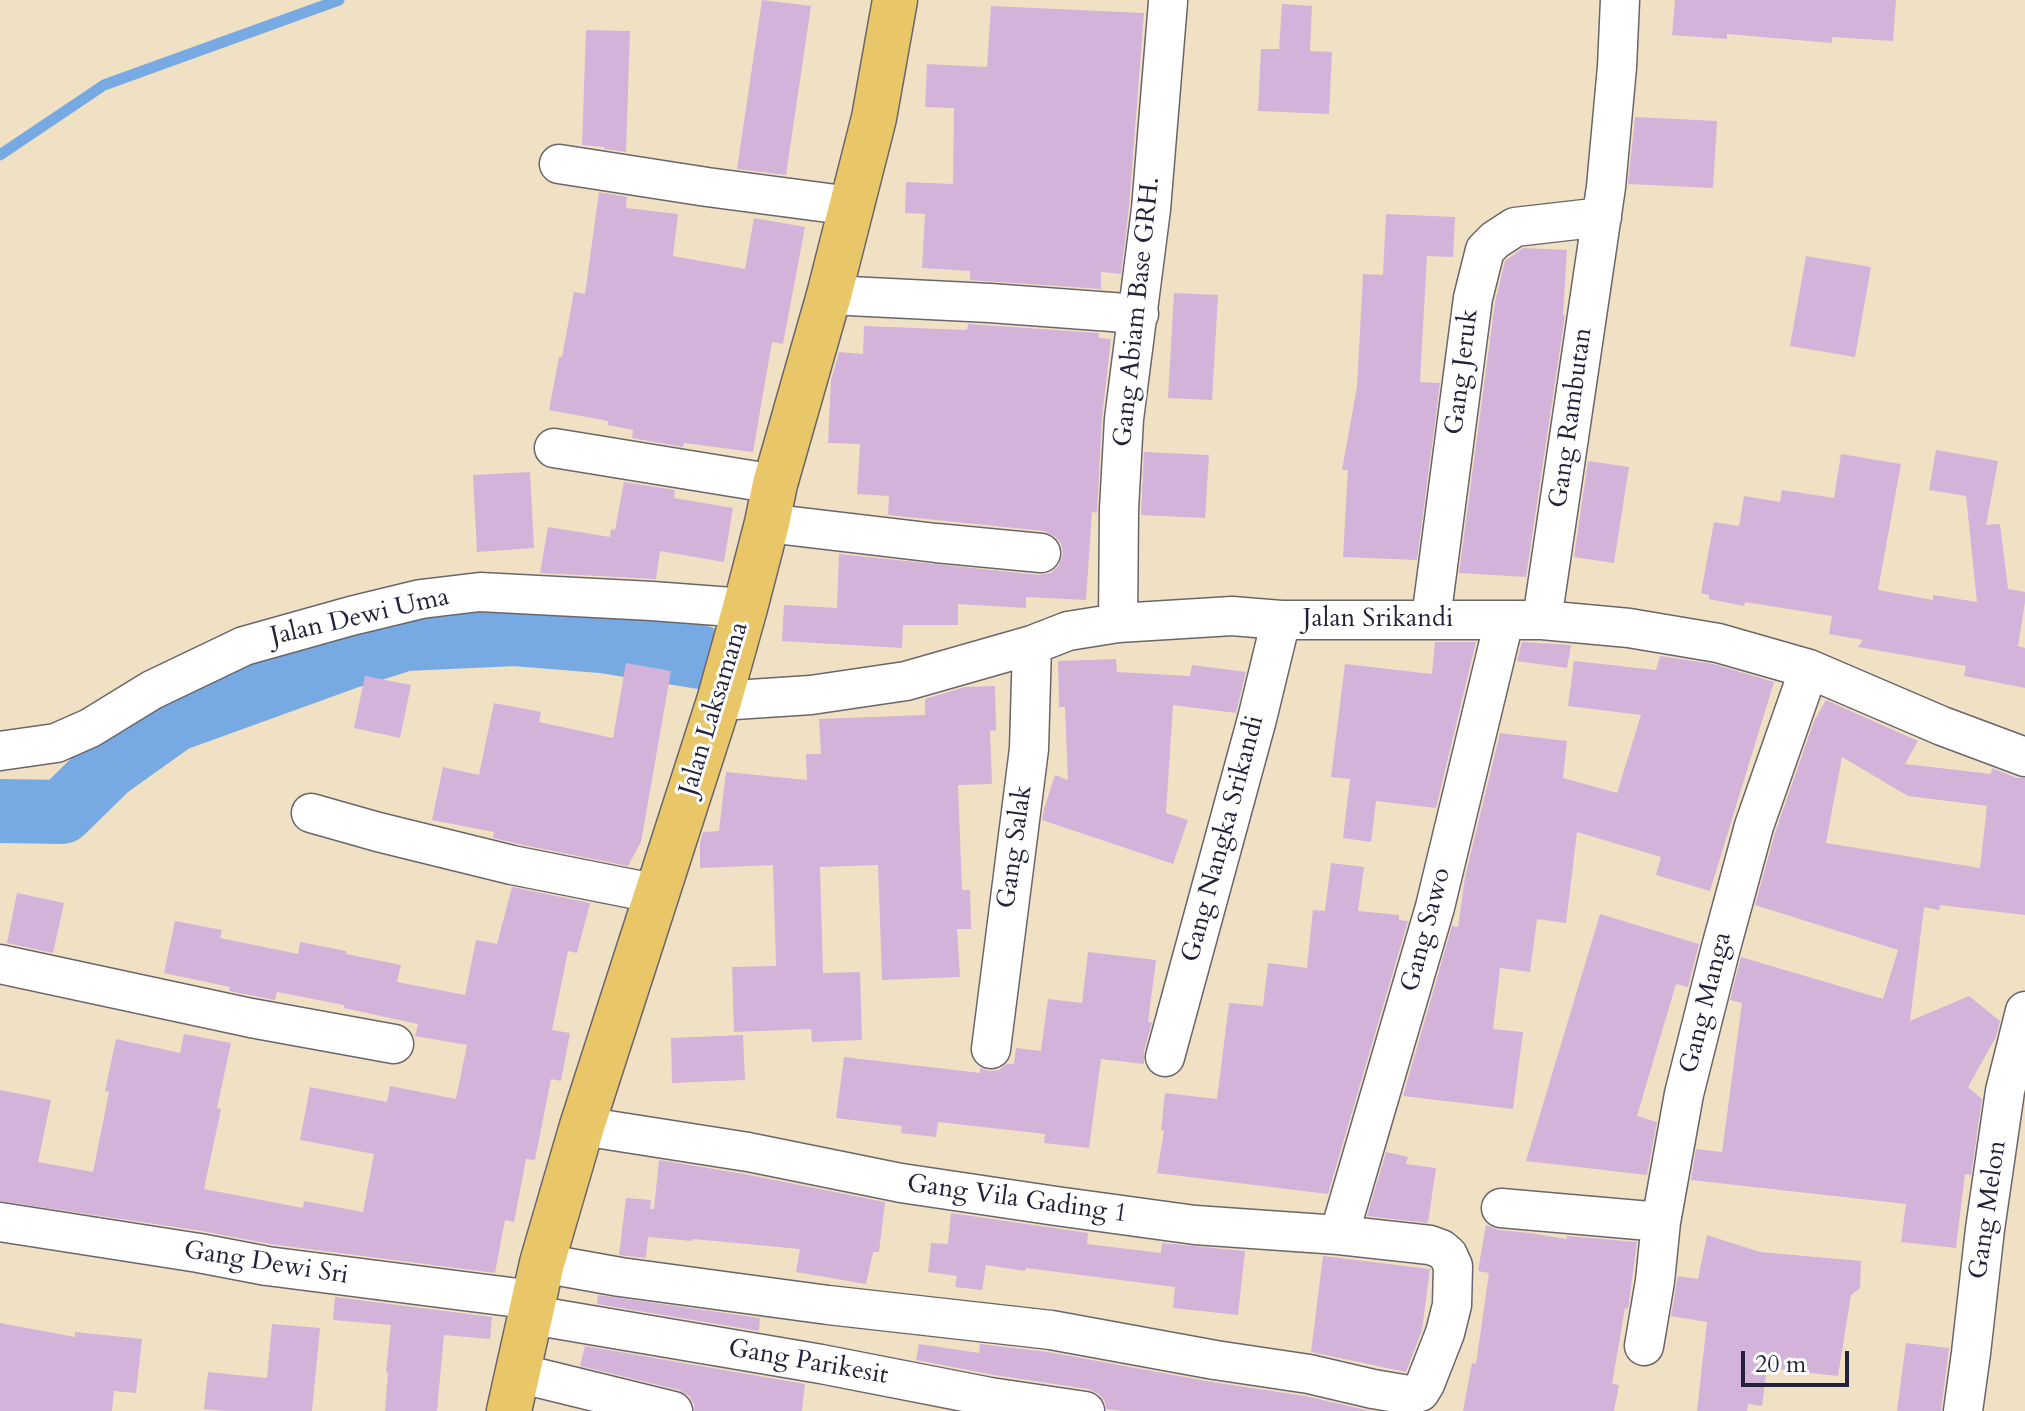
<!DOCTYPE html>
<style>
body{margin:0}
#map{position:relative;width:2025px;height:1411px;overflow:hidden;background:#f1e1c4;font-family:Cardo,serif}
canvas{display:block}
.scale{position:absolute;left:1741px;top:1351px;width:108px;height:36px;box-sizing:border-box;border:4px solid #22223b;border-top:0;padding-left:10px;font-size:24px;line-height:28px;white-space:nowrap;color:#22223b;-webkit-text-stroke:6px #fff;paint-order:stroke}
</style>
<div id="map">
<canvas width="2025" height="1411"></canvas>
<div class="scale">20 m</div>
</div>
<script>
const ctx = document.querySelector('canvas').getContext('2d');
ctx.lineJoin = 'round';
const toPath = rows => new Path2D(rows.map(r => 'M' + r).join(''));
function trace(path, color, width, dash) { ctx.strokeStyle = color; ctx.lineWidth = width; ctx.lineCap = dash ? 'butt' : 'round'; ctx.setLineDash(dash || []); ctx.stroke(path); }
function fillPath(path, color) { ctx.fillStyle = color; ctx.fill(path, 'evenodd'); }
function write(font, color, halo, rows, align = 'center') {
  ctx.font = font + ' Cardo,serif'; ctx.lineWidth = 6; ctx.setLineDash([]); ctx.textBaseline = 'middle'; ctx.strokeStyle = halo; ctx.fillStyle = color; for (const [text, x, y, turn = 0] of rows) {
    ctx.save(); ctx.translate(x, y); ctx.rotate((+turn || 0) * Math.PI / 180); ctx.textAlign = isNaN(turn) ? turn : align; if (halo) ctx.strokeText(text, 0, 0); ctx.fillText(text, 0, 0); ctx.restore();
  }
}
trace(toPath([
 [0,155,104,85,339,0]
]), '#77aae3', 11);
trace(toPath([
 [0,811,62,812,108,767,174,720,348,657,405,639,515,634,602,641,700,657]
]), '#77aae3', 64);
fillPath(toPath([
 [762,0,811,6,786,175,737,169],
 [1675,0,1896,0,1893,41,1832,37,1832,43,1727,34,1727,39,1672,35],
 [1282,4,1312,6,1310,51,1332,52,1329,114,1258,111,1261,49,1279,49],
 [991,6,1144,13,1129,207,1121,274,1101,272,1101,289,970,280,970,271,922,268,925,214,905,213,906,182,953,184,954,108,925,107,927,64,987,67],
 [586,30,630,31,626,152,604,149,604,147,582,145],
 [1635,117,1717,121,1713,188,1628,184],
 [599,192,627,197,626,208,678,214,673,256,745,269,754,218,805,227,783,344,772,342,753,452,684,443,683,447,632,438,633,430,608,425,608,421,549,410,559,357,562,357,574,292,585,294],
 [1386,214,1455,217,1453,257,1427,256,1420,382,1440,383,1417,560,1343,557,1348,470,1342,470,1357,387,1363,274,1383,275],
 [1523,248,1567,250,1563,315,1565,315,1526,577,1459,573,1495,302,1505,261],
 [1806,256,1871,267,1855,357,1790,346],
 [1174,293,1218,295,1212,400,1168,398],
 [968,324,1099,333,1099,338,1111,339,1102,418,1097,513,1092,512,1086,600,1026,597,1026,608,958,604,958,625,903,625,902,648,782,641,784,605,837,608,839,554,1039,575,1051,573,1059,565,1063,554,1061,543,1054,536,1044,531,888,515,889,496,857,494,860,444,828,443,831,380,839,352,863,354,864,326,967,330],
 [1936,450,1998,461,1986,525,2000,524,2008,589,2025,592,2025,602,2018,646,2025,648,2025,688,1964,676,1966,666,1858,647,1863,640,1829,634,1832,616,1745,602,1744,606,1709,599,1709,595,1701,593,1714,522,1739,526,1744,496,1780,502,1782,490,1834,498,1841,454,1901,464,1878,590,1933,600,1933,595,1977,602,1966,496,1929,490],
 [1144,452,1209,455,1205,518,1141,515],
 [1588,461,1629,467,1614,563,1574,557],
 [530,472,534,548,477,552,473,475],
 [624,482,675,490,674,498,733,508,724,562,660,551,656,579,540,573,548,527,610,537,611,529,615,530],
 [1435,642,1476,642,1436,808,1376,801,1371,842,1343,838,1350,779,1331,777,1345,664,1432,674],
 [1522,642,1571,645,1567,668,1517,661],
 [1660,656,1713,664,1774,682,1710,891,1656,875,1661,857,1577,832,1566,923,1537,919,1530,972,1500,968,1493,1029,1523,1032,1513,1109,1403,1096,1452,926,1458,927,1465,877,1500,733,1567,741,1563,778,1617,793,1641,715,1568,706,1574,661,1656,670],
 [1116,659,1117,672,1190,676,1192,665,1246,672,1236,713,1173,705,1166,813,1188,820,1173,864,1042,820,1044,809,1055,775,1068,780,1065,707,1059,707,1058,661],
 [626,663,671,671,641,842,628,866,523,845,493,838,494,832,432,820,443,767,479,775,494,703,541,712,539,722,613,738],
 [365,676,411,685,400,738,354,728],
 [995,686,996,730,990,731,992,784,958,785,962,890,970,890,971,929,957,929,960,977,882,980,878,865,820,867,823,973,860,972,862,1040,812,1042,811,1029,734,1032,732,967,776,966,773,865,700,868,700,842,703,832,719,831,726,772,807,780,806,754,821,754,819,719,925,715,925,699,965,687],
 [1826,700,1918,741,1905,764,1991,774,1992,768,2017,778,2025,778,2025,915,1940,905,1939,910,1924,907,1910,1021,1969,996,2000,1021,1996,1037,1968,1087,1982,1099,1971,1175,1965,1174,1956,1248,1901,1242,1906,1204,1691,1180,1696,1149,1722,1152,1742,1003,1730,1000,1741,957,1883,999,1898,950,1755,905,1775,833,1814,721],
 [1842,757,1908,796,1987,806,1980,868,1826,843],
 [1331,863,1364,867,1358,911,1399,915,1399,920,1408,921,1328,1194,1157,1173,1164,1131,1161,1130,1165,1093,1217,1099,1229,1003,1263,1006,1268,963,1307,968,1313,910,1325,911],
 [512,887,590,903,577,953,568,951,552,1030,570,1033,561,1081,551,1079,535,1160,526,1159,514,1222,505,1220,495,1273,270,1244,202,1231,0,1201,0,1090,51,1100,38,1162,93,1172,109,1092,105,1091,116,1039,180,1053,184,1034,231,1043,217,1108,221,1109,204,1189,303,1208,304,1201,363,1212,374,1154,300,1140,310,1087,387,1102,390,1086,456,1099,467,1045,415,1036,418,1024,344,1008,344,1005,277,992,275,1000,229,991,230,987,164,973,175,921,222,930,220,938,298,954,300,942,346,951,346,954,401,965,397,982,465,995,476,940,497,944],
 [17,893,64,903,53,953,7,943],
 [1600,914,1699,944,1688,987,1676,984,1637,1116,1657,1122,1647,1175,1526,1161],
 [1088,952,1156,960,1148,1022,1152,1022,1144,1051,1144,1064,1101,1059,1089,1148,1044,1143,1045,1134,938,1122,936,1137,901,1133,902,1126,836,1118,844,1057,980,1073,980,1068,989,1071,999,1070,1007,1064,1014,1064,1016,1048,1041,1051,1048,999,1082,1003],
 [743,1035,745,1080,672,1083,671,1038],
 [1386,1152,1408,1157,1406,1164,1436,1168,1428,1223,1367,1216],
 [659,1160,744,1174,885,1202,879,1252,873,1252,866,1284,796,1272,800,1249,693,1239,692,1241,648,1237,646,1258,619,1255,626,1198,651,1200,650,1209,654,1209],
 [951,1213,1088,1233,1087,1244,1161,1253,1162,1243,1245,1251,1238,1315,1173,1308,1175,1287,1026,1268,1025,1271,986,1265,982,1290,955,1287,957,1276,928,1272,931,1243,948,1244],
 [1486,1225,1499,1230,1530,1233,1567,1239,1567,1236,1637,1242,1628,1309,1625,1308,1612,1384,1619,1385,1614,1411,1463,1411,1472,1363,1476,1364,1489,1273,1478,1271],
 [1707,1235,1760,1252,1861,1261,1860,1288,1851,1295,1838,1376,1767,1368,1762,1406,1748,1404,1747,1411,1697,1411,1707,1322,1671,1316,1678,1276,1698,1279],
 [1323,1256,1430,1269,1422,1330,1406,1372,1311,1352],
 [598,1295,760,1318,759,1331,597,1304],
 [335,1297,492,1317,490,1339,444,1335,437,1411,385,1411,388,1373,386,1372,391,1325,333,1320],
 [0,1323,75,1337,75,1332,142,1339,136,1393,114,1391,112,1411,0,1411],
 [272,1324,320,1328,312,1411,225,1411,204,1409,208,1372,267,1378],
 [1906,1343,1949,1348,1941,1411,1897,1411],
 [919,1344,979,1353,980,1344,1048,1352,1212,1382,1305,1396,1371,1411,1122,1411,1106,1409,1105,1402,1099,1394,1088,1389,994,1375,916,1360],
 [585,1346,805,1384,802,1411,694,1411,694,1404,689,1396,679,1390,580,1366]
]), '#d3b3d9');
const minor = toPath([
 [559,164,707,187,851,206],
 [829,295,990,303,1139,314],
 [554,448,775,484],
 [767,523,936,543,1041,553],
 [1431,619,1473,298,1485,250,1495,240,1515,227,1602,217],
 [1542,620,1606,187,1617,67,1620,0],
 [1118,623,1119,509,1124,419,1151,209,1168,2],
 [719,701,811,695,906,681,1032,645,1068,631,1118,623,1232,616,1281,620,1542,620,1629,628,1718,643,1809,669,1942,726,2025,757],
 [0,751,56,743,90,728,152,690,244,646,351,616,421,599,480,592,652,601,745,608],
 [311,813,378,832,512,865,658,894],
 [0,964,251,1018,394,1044],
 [991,1049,1029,749,1032,645],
 [1165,1057,1257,719,1281,620],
 [1501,1208,1661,1222],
 [0,1222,199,1253,267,1266,534,1300],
 [1339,1235,1435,907,1504,621],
 [542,1263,620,1277,828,1305,1051,1330,1215,1360,1309,1374,1373,1389,1409,1395,1420,1392,1425,1384,1445,1333,1452,1305,1453,1266,1448,1255,1441,1249,1430,1245,1339,1235,1195,1225,1056,1206,901,1183,748,1152,582,1126],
 [532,1315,821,1364,990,1397,1085,1411],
 [1644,1346,1655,1281,1661,1222,1684,1094,1720,951,1754,826,1809,669],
 [518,1373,673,1411],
 [1963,1411,1971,1353,1985,1229,2005,1091,2025,1011]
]);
const major = toPath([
 [509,1411,542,1263,582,1126,719,701,745,608,767,523,775,484,829,295,874,118,895,0]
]);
trace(minor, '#6a656b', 41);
trace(major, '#6a656b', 47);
trace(minor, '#fff', 38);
trace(major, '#e9c769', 44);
write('26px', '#22223b', '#fff', [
 ["Gang Abiam Base GRH.",1138,312,-84],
 ["Gang Jeruk",1463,372,-83],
 ["Gang Rambutan",1572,418,-82],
 ["Jalan Dewi Uma",360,618,-13],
 ["Jalan Srikandi",1378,620],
 ["Jalan Laksamana",715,709,-73],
 ["Gang Nangka Srikandi",1224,839,-75],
 ["Gang Salak",1016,847,-82],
 ["Gang Sawo",1427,930,-75],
 ["Gang Manga",1707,1003,-76],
 ["Gang Vila Gading 1",1017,1200,8],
 ["Gang Melon",1989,1210,-82],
 ["Gang Dewi Sri",266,1264,9],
 ["Gang Parikesit",808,1363,10]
]);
</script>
